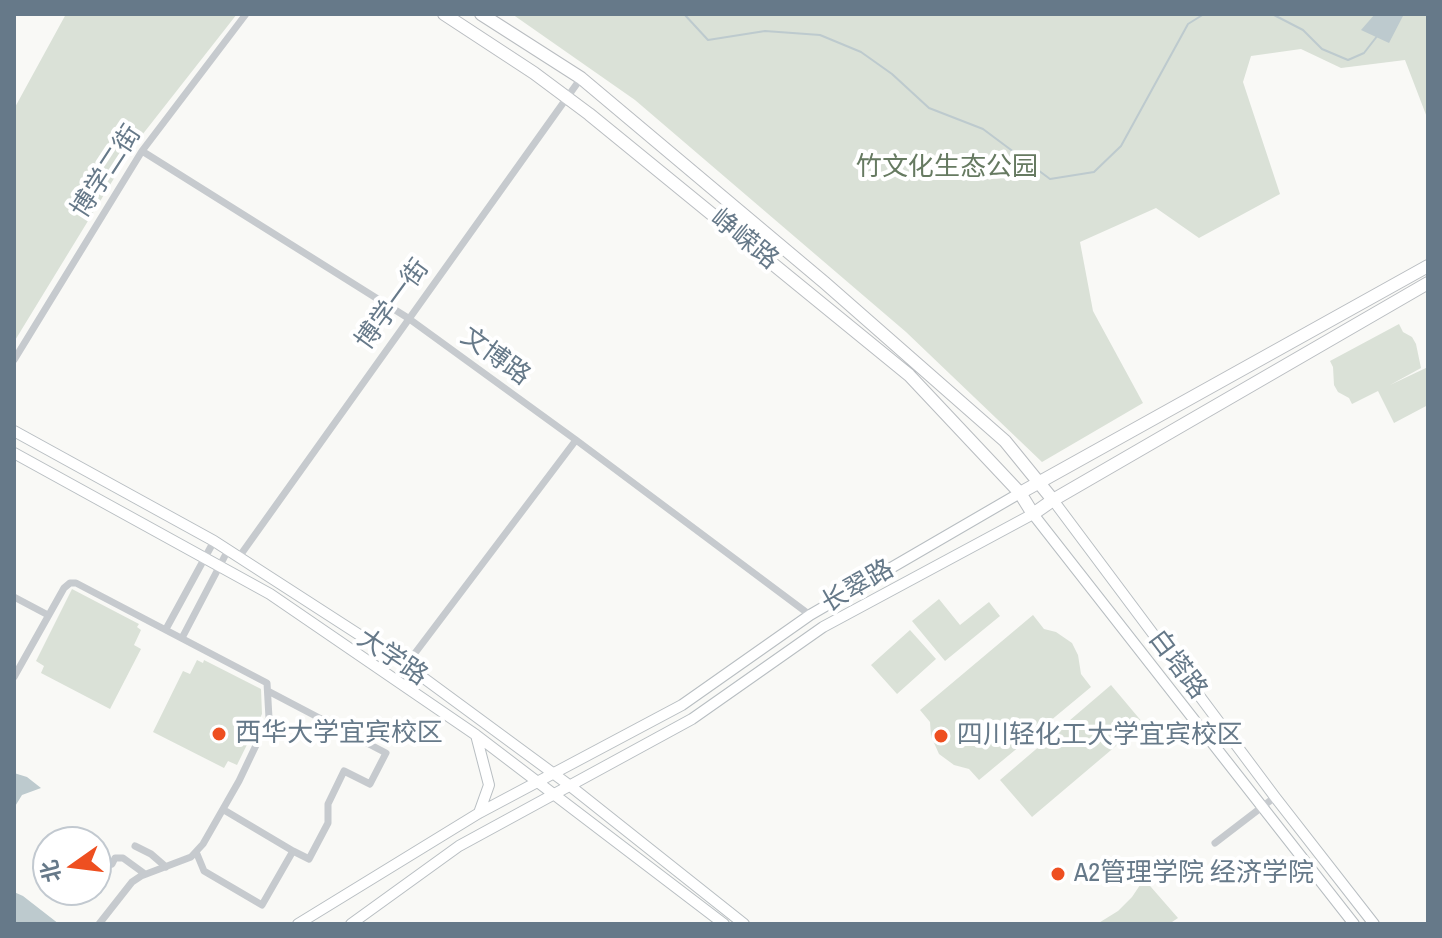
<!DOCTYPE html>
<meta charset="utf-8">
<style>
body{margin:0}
#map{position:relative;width:1442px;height:938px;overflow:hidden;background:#f9f9f6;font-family:"Archivo Narrow","Noto Sans SC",sans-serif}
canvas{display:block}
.frame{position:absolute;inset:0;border:16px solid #667989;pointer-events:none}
.north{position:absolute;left:32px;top:826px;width:80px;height:80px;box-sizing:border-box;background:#fff;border:2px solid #c2c9d0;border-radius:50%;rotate:256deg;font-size:22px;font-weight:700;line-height:32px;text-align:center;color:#667989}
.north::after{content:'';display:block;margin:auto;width:28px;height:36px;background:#ee4f20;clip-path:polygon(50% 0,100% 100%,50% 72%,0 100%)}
</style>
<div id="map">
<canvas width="1442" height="938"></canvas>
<div class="frame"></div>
<div class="north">北</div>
</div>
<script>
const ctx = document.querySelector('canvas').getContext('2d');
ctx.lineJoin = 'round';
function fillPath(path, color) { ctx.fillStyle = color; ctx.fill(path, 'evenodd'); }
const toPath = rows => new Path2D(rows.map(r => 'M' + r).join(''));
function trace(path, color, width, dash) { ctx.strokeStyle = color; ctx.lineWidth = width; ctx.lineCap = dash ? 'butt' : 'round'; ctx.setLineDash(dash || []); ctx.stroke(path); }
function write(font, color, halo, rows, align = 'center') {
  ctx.font = font + ' "Archivo Narrow","Noto Sans SC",sans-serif'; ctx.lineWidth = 8; ctx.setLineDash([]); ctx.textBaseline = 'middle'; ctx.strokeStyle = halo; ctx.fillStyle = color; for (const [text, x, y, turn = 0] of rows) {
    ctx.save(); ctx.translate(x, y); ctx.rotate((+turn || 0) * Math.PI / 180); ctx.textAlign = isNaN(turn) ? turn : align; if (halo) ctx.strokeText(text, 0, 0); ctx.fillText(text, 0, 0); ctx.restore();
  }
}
fillPath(toPath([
 [66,14,237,14,135,144,14,342,14,109],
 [512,14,1428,14,1428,120,1405,60,1341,68,1301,49,1251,56,1243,82,1280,194,1199,238,1156,208,1080,242,1093,311,1143,403,1042,462,906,332,635,100],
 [1399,324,1403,332,1412,337,1416,344,1421,368,1390,385,1428,367,1428,405,1394,423,1378,391,1352,404,1349,398,1338,392,1334,385,1333,367,1330,361],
 [72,589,139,624,137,627,141,630,134,645,141,649,110,709,41,673,44,666,36,661],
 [939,599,960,625,989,602,1000,616,945,661,912,621],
 [1033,615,1044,629,1056,632,1072,643,1078,655,1081,674,1091,687,979,780,969,769,954,765,939,754,931,736,930,722,920,710],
 [910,630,936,659,897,694,871,665],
 [197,660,203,663,204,660,261,689,262,714,237,765,228,761,224,768,153,732,183,671,190,674],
 [1111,685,1143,723,1032,817,1000,780],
 [1144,879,1178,918,1169,924,1097,924,1118,911,1132,897]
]), '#dae1d7');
fillPath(toPath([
 [1375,14,1404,14,1389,43,1361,30],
 [14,773,27,777,41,788,22,795,14,808],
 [14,892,23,896,59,924,14,924]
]), '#bdcace');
trace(toPath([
 [684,14,708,40,765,31,820,35,861,52,892,74,929,108,983,129,1050,179,1094,172,1121,146,1188,24,1204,14],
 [1272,14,1303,30,1322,49,1348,60,1364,53,1378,35]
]), '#bdcace', 2);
const secondary = toPath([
 [14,431,214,541,406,665,569,785,744,924],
 [14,453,270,594,476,735,724,924],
 [1053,500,1275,797,1374,924],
 [476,735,489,785,479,813],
 [298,924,479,813,682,705,810,615,1020,493],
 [351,924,459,846,692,719,823,627,1033,514,1354,924]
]);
const primary = toPath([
 [444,14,534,73,589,114,909,375,1020,493,1033,514,1053,500,1428,283],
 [481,14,581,78,825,283,1005,441,1053,500],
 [1020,493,1428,266]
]);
trace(secondary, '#b8bec2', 12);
trace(primary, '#b9bdc1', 14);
trace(toPath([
 [142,151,408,318,576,440,810,615],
 [14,360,142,151,246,14],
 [239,557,581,78],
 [14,597,48,615],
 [166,629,214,541],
 [182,638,228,550],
 [406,665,576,440],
 [14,677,64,588,70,583,76,583,267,683,269,718,239,781,203,844,191,857,141,876,132,882,99,924],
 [224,810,293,851],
 [1215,843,1275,797],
 [135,846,151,854,166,867],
 [197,854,204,871,262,905,293,851,309,859,328,823,328,804,344,771,370,784,386,753,268,691],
 [112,864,115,858,123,858,145,874]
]), '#c6cace', 7);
trace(secondary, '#fff', 10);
trace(primary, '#fff', 12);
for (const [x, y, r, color] of [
 [219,734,8,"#ee4f20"],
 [941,736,8,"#ee4f20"],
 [1058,874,8,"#ee4f20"]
]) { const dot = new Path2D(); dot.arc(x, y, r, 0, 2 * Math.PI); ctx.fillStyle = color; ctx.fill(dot); trace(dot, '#fff', 3); }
write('26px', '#667a61', '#fff', [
 ["竹文化生态公园",947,168]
]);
write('26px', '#667989', '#fff', [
 ["博学二街",107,172,-57],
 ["峥嵘路",744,240,39],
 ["博学一街",393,305,-54],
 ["文博路",495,357,36],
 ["长翠路",858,587,-30],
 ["大学路",392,658,34],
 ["白塔路",1177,665,53]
]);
write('26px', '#667989', '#fff', [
 ["西华大学宜宾校区",235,734],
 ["四川轻化工大学宜宾校区",957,736],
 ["A2管理学院 经济学院",1074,874]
], 'left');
</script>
